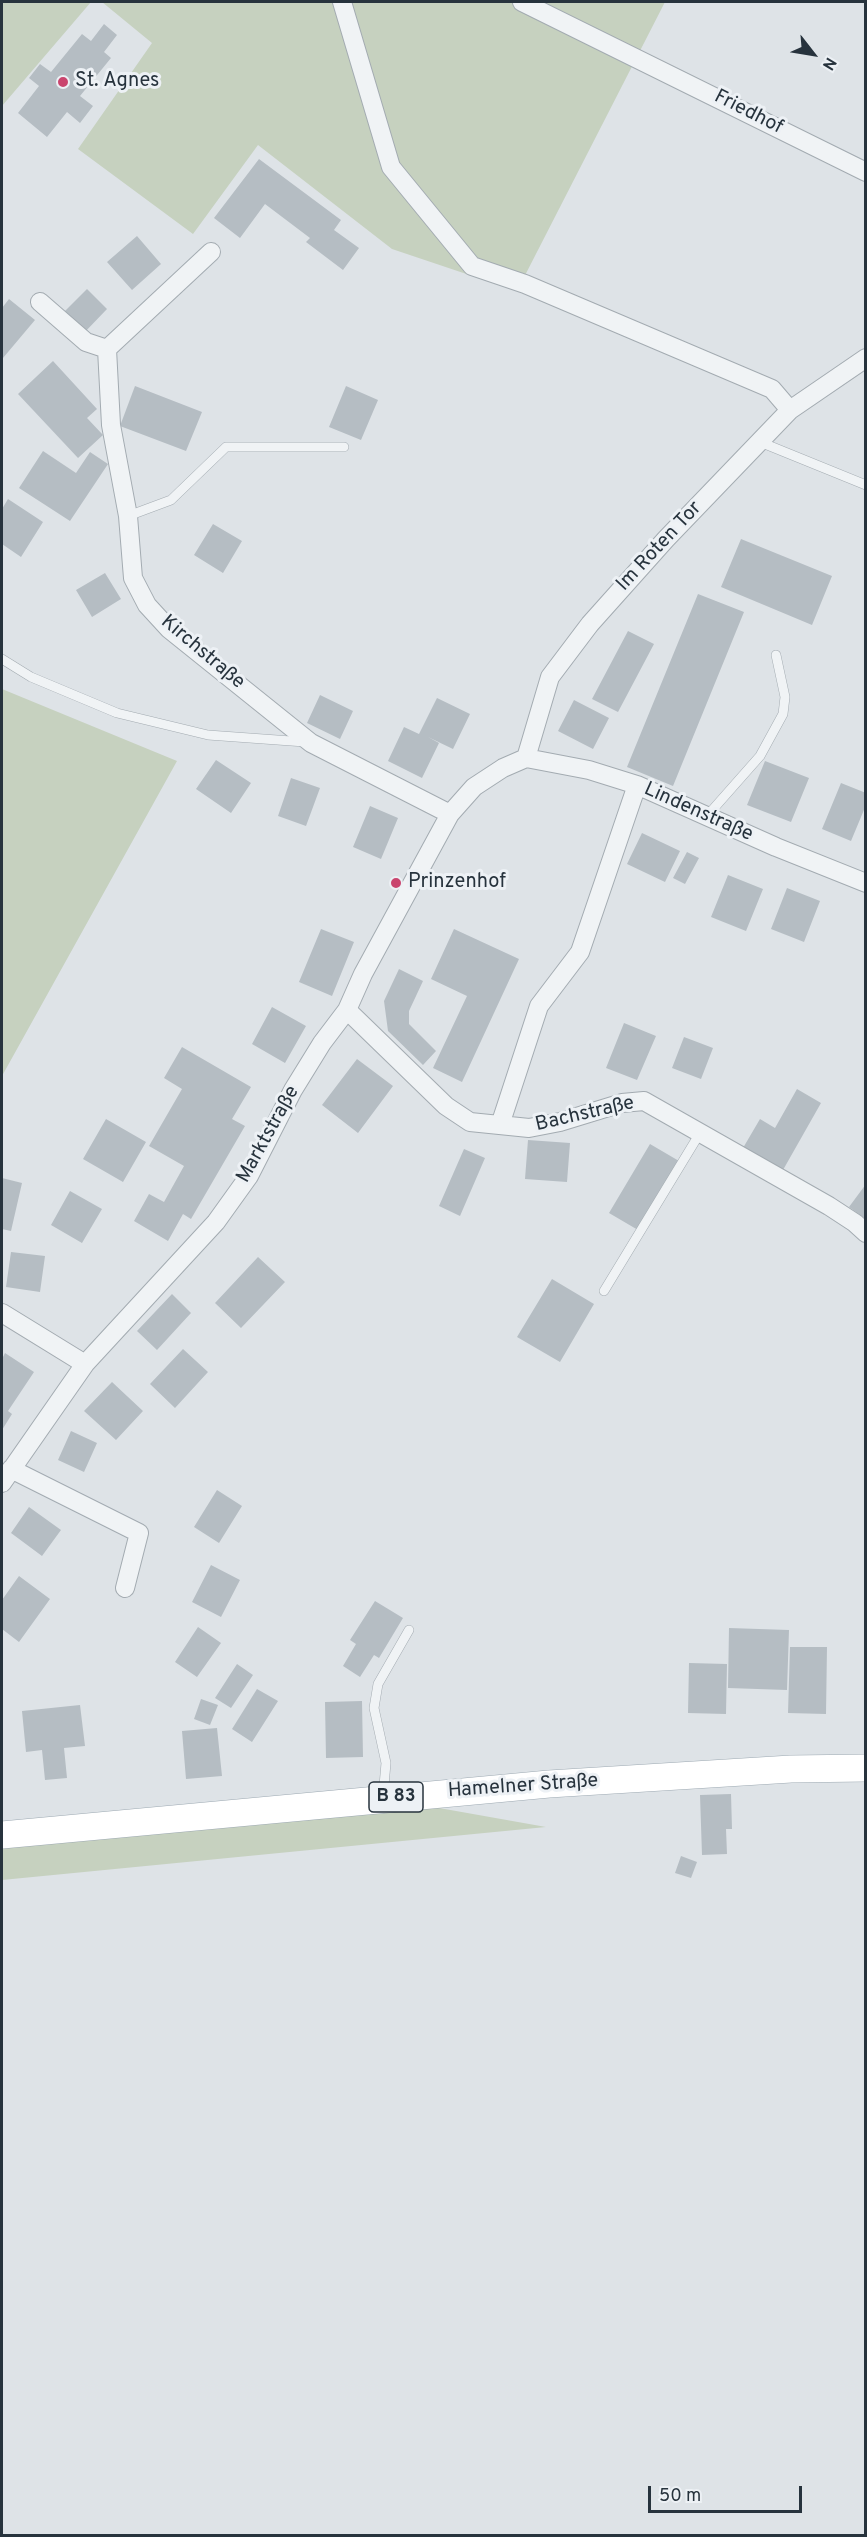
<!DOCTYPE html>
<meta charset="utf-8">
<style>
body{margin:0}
#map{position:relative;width:867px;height:2537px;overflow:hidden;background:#dee3e7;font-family:Overpass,sans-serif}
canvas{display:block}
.frame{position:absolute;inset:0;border:3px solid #27333d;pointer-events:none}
.north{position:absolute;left:783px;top:24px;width:60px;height:60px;-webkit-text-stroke:4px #edf1f5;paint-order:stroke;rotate:121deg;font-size:16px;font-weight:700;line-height:24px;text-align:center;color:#27333d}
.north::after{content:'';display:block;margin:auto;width:21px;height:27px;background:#27333d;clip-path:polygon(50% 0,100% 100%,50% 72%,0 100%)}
.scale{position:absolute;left:648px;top:2486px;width:154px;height:27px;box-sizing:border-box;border:3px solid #27333d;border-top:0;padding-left:8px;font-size:18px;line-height:21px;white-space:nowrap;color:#27333d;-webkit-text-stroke:4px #edf1f5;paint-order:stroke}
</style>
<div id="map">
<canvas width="867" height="2537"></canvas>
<div class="frame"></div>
<div class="north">N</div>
<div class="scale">50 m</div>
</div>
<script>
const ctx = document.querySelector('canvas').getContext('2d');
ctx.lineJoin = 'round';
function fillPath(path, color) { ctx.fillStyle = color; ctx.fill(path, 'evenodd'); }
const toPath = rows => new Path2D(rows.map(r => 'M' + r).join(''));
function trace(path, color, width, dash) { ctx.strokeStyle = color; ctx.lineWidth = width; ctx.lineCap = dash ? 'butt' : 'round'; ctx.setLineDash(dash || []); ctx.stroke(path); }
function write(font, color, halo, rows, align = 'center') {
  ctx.font = font + ' Overpass,sans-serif'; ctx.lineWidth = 6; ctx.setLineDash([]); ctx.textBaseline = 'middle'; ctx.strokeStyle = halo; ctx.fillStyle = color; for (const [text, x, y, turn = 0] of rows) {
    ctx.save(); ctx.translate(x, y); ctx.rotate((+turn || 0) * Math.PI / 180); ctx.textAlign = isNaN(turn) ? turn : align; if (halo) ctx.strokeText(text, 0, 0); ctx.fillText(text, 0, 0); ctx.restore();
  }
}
fillPath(toPath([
 [2,2,91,2,2,106],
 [102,2,665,2,517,291,392,249,258,145,193,234,78,149,152,43],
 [2,689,177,761,2,1076],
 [383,1798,546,1827,2,1880,2,1835]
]), '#c6d1bf');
fillPath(toPath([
 [104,24,117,35,104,52,111,58,80,96,93,106,80,123,67,112,47,137,18,113,39,86,29,78,40,64,51,72,82,34,91,41],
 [259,159,341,220,334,230,359,248,343,270,306,242,310,238,265,204,240,238,214,218],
 [137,236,161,264,132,290,107,262],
 [87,289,107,309,83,334,62,314],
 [9,299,35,320,3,358,2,308],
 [53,361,97,409,87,418,103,435,78,458,18,394],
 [135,386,202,412,186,451,120,426],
 [346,386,378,400,361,440,329,427],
 [43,451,76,473,90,452,108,464,70,521,19,488],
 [8,499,43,522,21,557,2,544,2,509],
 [213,524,242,541,223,573,194,555],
 [741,539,832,576,812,625,721,587],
 [105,573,121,599,92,617,76,590],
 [698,594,744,612,673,786,627,767],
 [628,631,654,644,618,712,592,699],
 [320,695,353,711,340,739,307,723],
 [437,698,470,714,453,749,428,737,439,743,422,778,388,761,404,727,419,734],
 [574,700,609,718,593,749,558,731],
 [216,760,251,783,231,813,196,789],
 [765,761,809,778,791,822,747,805],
 [291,778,320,788,306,826,278,816],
 [841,783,866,793,866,805,851,841,822,829],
 [370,806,398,818,381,859,353,847],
 [642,833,680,851,665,882,627,864],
 [687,852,699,858,685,884,673,878],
 [728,875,763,889,746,931,711,917],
 [787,888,820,901,804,942,771,929],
 [321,929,354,942,332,996,299,982],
 [454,929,519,959,462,1082,433,1068,467,996,431,979],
 [399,969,423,981,409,1011,409,1024,436,1051,423,1065,388,1031,384,1001],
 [272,1007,306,1026,285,1063,252,1044],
 [624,1023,656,1036,637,1080,606,1068],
 [684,1037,713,1048,701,1079,672,1068],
 [182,1047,251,1087,232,1119,245,1126,191,1219,183,1214,168,1241,134,1221,149,1194,164,1202,184,1166,149,1146,182,1089,164,1078],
 [357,1059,393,1086,358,1133,322,1105],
 [797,1089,821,1103,783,1170,743,1148,760,1119,775,1128],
 [106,1119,146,1142,123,1182,83,1159],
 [528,1140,570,1143,567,1182,525,1179],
 [650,1144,679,1161,638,1230,609,1213],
 [464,1149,485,1158,460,1216,439,1206],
 [2,1178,22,1183,11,1231,2,1229],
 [866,1184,866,1219,849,1207],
 [70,1191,102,1209,82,1243,51,1225],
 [11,1252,45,1256,40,1292,6,1287],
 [258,1257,285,1282,241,1328,215,1303],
 [552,1279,594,1304,560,1362,517,1337],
 [172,1294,191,1313,157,1350,137,1331],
 [183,1349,208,1372,175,1408,150,1384],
 [5,1353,34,1372,8,1411,12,1414,2,1430,2,1359],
 [112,1382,143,1411,116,1440,84,1411],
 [71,1431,97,1443,84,1472,58,1460],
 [217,1490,242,1506,219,1543,194,1527],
 [29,1507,61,1530,42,1556,11,1533],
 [211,1565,240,1580,221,1617,192,1602],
 [19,1576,50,1599,19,1642,2,1629,2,1600],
 [375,1601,403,1618,379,1658,374,1655,360,1677,343,1666,356,1644,350,1640],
 [198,1627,221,1643,197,1677,175,1662],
 [729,1628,789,1630,787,1690,728,1688],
 [790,1647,827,1647,826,1714,788,1713],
 [689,1663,727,1664,726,1714,688,1713],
 [237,1664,253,1675,231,1708,215,1698],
 [257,1689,278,1701,252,1742,232,1729],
 [201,1699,218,1705,210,1725,194,1719],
 [362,1701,363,1757,326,1758,325,1702],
 [80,1705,85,1746,64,1748,67,1778,45,1780,42,1750,26,1752,22,1711],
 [217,1728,222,1776,186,1779,182,1731],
 [731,1794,732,1829,726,1829,727,1854,702,1855,700,1795],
 [681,1856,697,1862,691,1878,675,1873]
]), '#b5bdc3');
const service = toPath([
 [760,442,866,485],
 [128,516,171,500,226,447,344,447],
 [2,659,31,677,117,713,208,735,305,742],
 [707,816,760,756,783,714,785,697,776,655],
 [604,1291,700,1133],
 [383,1797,386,1763,374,1708,378,1684,409,1630]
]);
const minor = toPath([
 [342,2,391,167,472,266,525,284,772,389,790,410],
 [522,2,866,172],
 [40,302,86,342,107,349,111,425,128,516,133,578,147,605,169,629,311,743,450,814],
 [107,349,211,252],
 [526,758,550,677,590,624,666,539,790,410,866,358],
 [526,758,589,770,637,785,776,847,866,883],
 [347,1010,446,1106,470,1122,529,1128,560,1122,622,1103,644,1101,829,1206,855,1223,866,1233],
 [500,1125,539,1006,580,952,637,785],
 [2,1313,85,1364],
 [11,1469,139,1533,125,1588],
 [2,1483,85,1364,216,1222,249,1176,293,1090,322,1043,347,1010,363,974,450,814,474,787,503,768,526,758]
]);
const primary = toPath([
 [2,1835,549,1784,791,1769,866,1768]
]);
trace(service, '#a3abb1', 10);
trace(minor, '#a3abb1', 20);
trace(primary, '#9da9b2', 28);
trace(service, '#f0f3f5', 9);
trace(minor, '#f0f3f5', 18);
trace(primary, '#fff', 27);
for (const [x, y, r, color] of [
 [63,82,6,"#ca456e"],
 [396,883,6,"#ca456e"]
]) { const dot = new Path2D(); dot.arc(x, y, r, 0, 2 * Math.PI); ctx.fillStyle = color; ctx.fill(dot); trace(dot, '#edf1f5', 2); }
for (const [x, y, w] of [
 [396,1797,54]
]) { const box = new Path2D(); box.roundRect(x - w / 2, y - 15, w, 30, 4.5); ctx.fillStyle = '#edf1f5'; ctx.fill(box); trace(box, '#27333d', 1.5); }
write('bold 18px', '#27333d', null, [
 ["B 83",396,1797]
]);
write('20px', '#27333d', '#edf1f5', [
 ["St. Agnes",75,82],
 ["Prinzenhof",408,883]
], 'left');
write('20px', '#27333d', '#edf1f5', [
 ["Friedhof",748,113,27],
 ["Im Roten Tor",660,547,-47],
 ["Kirchstraße",202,653,40],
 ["Lindenstraße",698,813,24],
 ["Bachstraße",585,1115,-13],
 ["Marktstraße",269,1135,-61],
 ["Hamelner Straße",523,1787,-4]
]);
</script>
